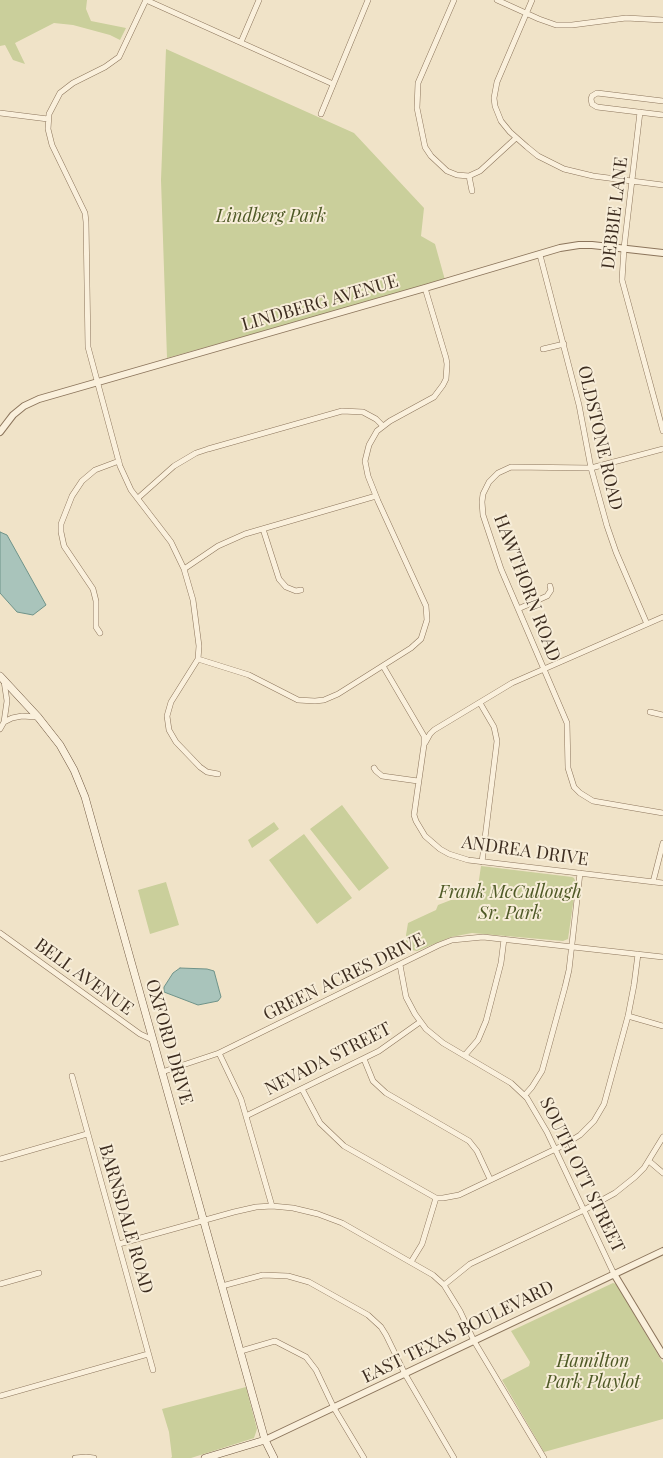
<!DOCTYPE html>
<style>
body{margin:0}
canvas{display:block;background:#f0e3c8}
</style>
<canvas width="663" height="1458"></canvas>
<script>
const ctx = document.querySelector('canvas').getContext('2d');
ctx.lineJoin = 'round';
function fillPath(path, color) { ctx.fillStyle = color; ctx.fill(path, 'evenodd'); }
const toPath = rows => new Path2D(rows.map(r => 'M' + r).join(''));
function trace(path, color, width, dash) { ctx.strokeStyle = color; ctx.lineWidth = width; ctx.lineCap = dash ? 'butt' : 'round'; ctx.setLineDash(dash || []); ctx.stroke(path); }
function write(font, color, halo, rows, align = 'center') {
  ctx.font = font + ' "Playfair Display",serif'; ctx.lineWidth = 4; ctx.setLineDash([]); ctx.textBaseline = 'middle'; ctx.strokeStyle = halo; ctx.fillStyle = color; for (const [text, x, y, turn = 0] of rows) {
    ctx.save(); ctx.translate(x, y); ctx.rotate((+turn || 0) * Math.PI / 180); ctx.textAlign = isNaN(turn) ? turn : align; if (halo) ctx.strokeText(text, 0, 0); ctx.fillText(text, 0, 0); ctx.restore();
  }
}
fillPath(toPath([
 [0,0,87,0,86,9,91,21,126,28,120,40,110,35,73,25,54,23,15,43,25,64,13,60,5,45,0,46],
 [166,49,354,133,424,208,421,236,435,244,445,280,167,358,161,180],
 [342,805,389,868,359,891,310,829],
 [274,822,279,829,252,848,248,840],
 [304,834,352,898,317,924,269,860],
 [481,866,572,877,574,878,576,883,568,939,563,941,472,933,451,937,417,951,412,950,409,947,406,942,406,935,408,923,436,910,438,905,451,900,476,900],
 [166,882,179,925,150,934,138,890],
 [613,1283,616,1284,663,1363,663,1419,544,1452,502,1380,529,1366,530,1362,511,1331],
 [246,1387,257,1429,254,1438,191,1458,171,1458,172,1457,169,1432,162,1409]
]), '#cacf9b');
const water = toPath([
 [0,532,7,535,46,605,33,615,17,612,0,593,0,532],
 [180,968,207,969,214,971,221,997,218,1001,198,1005,164,992,164,987,173,973,180,968]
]);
fillPath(water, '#a9c4bb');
trace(water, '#6f9389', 1);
const minor = toPath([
 [146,0,119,57,105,67,73,83,60,93,49,114,48,129,52,145,85,213,86,222,88,347,120,466,131,490,171,542,184,569,193,600,199,646,198,659,171,702,167,716,169,730,176,742,200,767,207,772,218,774],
 [146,0,333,84],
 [454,0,418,83,417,108,425,147,431,156,447,171,457,175,469,176,480,171,516,138],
 [497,0,539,19,556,25,572,25,626,18,663,20],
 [532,0,497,82,494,98,495,106,501,121,510,132,527,147,538,156,564,169,593,176,663,185],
 [241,42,259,0],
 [663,101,597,93,592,96,591,99,592,104,597,107,663,115],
 [640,112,624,248,622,280,663,431],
 [0,113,48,119],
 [321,114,368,0],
 [469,176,472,191],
 [540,255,579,405,591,468,607,526,616,552,647,624],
 [543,349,564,344],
 [663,449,591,468,511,467,498,473,489,482,483,494,482,502,483,515,501,569,567,723,568,768,574,787,580,793,593,801,663,813],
 [138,498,174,466,196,453,208,449,342,411,363,412,376,419,383,426],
 [263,529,279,579,286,587,296,591,301,590],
 [184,569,218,546,245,534,376,496],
 [518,609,547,596,551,590,550,586],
 [100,633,96,627,96,601,93,589,64,546,61,532,61,524,72,496,82,481,95,470,119,461],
 [198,659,249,675,298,700,315,701,324,700,338,694,411,648,421,639,427,620,426,606,378,501,368,476,365,461,369,445,377,431,390,421,434,397,443,385,446,379,447,364,446,358,425,288],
 [383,666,424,736,424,745,414,815,416,821,425,836,440,849,449,854,468,860,663,883],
 [4,681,7,701,4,722],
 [480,703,494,727,497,741,482,862],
 [650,712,663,715],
 [0,729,4,722,12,718,22,716,37,717],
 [425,743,430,734,434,730,512,683,663,617],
 [374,768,376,771,382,776,418,781],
 [653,882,663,843],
 [0,933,140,1034,153,1040],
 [400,965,406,997,415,1014,426,1029,443,1043,511,1083,527,1098,547,1132,614,1274],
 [628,1016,663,1026],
 [219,1053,241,1099,272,1206],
 [465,1055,478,1040,486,1021,501,963,504,939],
 [364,1059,373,1081,386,1093,469,1141,477,1151,490,1179],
 [162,1072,219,1053,439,945,452,940,483,937,663,957],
 [72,1076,153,1370],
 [302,1089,320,1123,344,1146,436,1198,443,1198,459,1195,564,1145,580,1135,594,1121,604,1104,628,1016,634,985,638,954],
 [525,1095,532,1087,542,1071,565,987,569,970,580,873],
 [246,1116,379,1051,420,1022],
 [0,1159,87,1134],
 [649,1161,663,1173],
 [119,1244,234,1212,256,1207,272,1206,293,1208,318,1214,342,1223,433,1275,444,1285,460,1311,474,1341,544,1458],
 [411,1262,422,1244,436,1198],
 [0,1284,39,1273],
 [444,1285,470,1264,584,1210,615,1193,635,1177,644,1168,663,1137],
 [222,1286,263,1275,288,1276,309,1282,368,1315,381,1327,386,1335,405,1374,454,1458],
 [241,1351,275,1341,306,1357,316,1370,334,1408,364,1458],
 [0,1396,148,1354],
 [75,1458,86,1457,94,1458]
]);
const tertiary = toPath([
 [0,432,13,415,24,406,39,399,425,288,560,248,579,245,592,245,663,253],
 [614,1274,663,1355],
 [265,1440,663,1251]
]);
const secondary = toPath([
 [0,676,38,717,60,745,74,770,85,797,265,1440,274,1458],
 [205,1458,265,1440]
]);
trace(minor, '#8c755c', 6);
trace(tertiary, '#8c755c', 8);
trace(secondary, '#6e563f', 8);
trace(minor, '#faf0dc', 5);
trace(tertiary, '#faf0dc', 6);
trace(secondary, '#faf0dc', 7);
write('18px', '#3d2d20', '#f7edd8', [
 ["DEBBIE LANE",615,213,-83],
 ["LINDBERG AVENUE",320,303,-16],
 ["OLDSTONE ROAD",600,438,77],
 ["HAWTHORN ROAD",527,588,69],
 ["ANDREA DRIVE",525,851,8],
 ["BELL AVENUE",84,977,36],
 ["GREEN ACRES DRIVE",344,977,-26],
 ["OXFORD DRIVE",169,1042,74],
 ["NEVADA STREET",328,1059,-27],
 ["SOUTH OTT STREET",582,1175,64],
 ["BARNSDALE ROAD",126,1219,74],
 ["EAST TEXAS BOULEVARD",458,1332,-26]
]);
write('italic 18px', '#4e5926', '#f7edd8', [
 ["Lindberg Park",271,216],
 ["Frank McCullough",510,892],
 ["Sr. Park",510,913],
 ["Hamilton",593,1361],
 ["Park Playlot",593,1382]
]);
</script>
